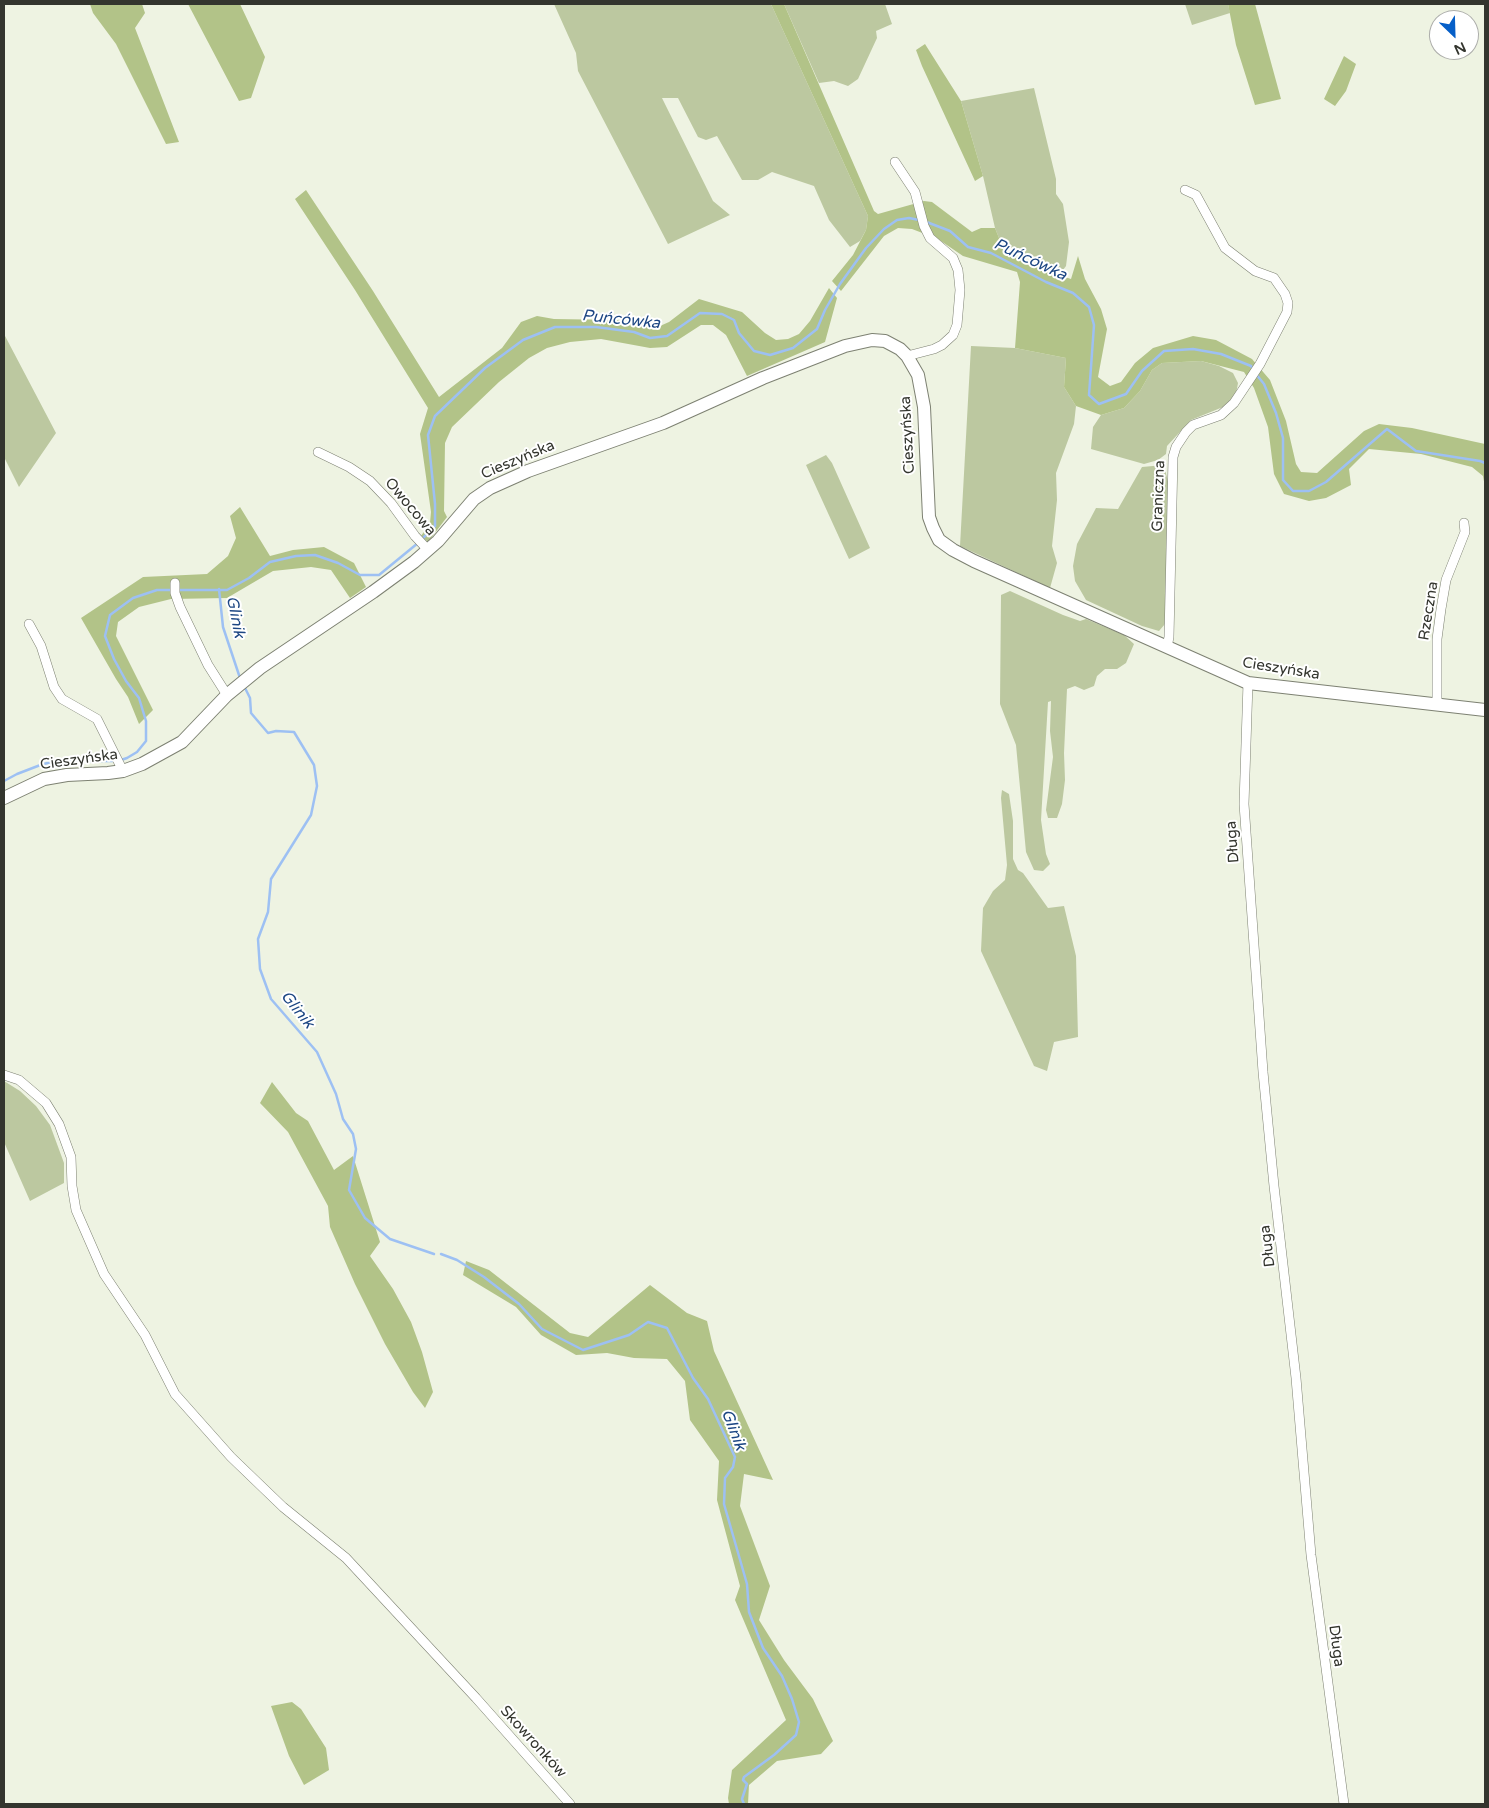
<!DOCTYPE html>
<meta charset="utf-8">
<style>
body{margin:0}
#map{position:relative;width:1489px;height:1808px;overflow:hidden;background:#eef3e2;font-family:"Varela Round",sans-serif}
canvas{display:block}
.frame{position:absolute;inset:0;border:5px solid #33352e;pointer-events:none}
.north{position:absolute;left:1429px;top:10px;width:50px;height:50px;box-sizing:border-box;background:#fff;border:1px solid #adaeab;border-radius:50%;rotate:156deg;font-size:14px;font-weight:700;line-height:20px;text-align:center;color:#33352e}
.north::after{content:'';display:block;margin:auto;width:18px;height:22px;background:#065fc8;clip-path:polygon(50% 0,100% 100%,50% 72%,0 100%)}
</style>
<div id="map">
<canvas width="1489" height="1808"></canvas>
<div class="frame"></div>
<div class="north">N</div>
</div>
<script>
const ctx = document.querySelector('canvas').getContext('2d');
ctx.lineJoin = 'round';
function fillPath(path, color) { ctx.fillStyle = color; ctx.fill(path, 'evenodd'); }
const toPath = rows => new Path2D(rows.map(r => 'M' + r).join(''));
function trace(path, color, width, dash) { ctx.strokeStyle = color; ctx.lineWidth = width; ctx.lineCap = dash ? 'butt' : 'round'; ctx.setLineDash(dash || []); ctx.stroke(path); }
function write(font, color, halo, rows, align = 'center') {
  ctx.font = font + ' "Varela Round",sans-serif'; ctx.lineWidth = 4; ctx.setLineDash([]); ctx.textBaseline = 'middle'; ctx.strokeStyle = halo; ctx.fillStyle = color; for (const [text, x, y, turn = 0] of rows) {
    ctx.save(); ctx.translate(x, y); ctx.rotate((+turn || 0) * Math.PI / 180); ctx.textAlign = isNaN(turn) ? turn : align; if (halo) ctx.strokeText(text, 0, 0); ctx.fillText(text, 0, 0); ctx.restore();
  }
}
fillPath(toPath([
 [554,4,771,4,868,216,866,230,860,241,850,247,829,220,814,186,772,172,758,180,742,180,717,136,706,140,698,137,678,98,662,98,713,201,730,215,668,244,578,71,576,53],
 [784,4,885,4,892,24,876,31,877,38,858,79,848,86,834,81,819,83],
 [1185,4,1228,4,1230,13,1192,25],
 [1034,88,1056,179,1056,194,1063,204,1069,242,1066,266,1063,270,1055,271,1011,248,1003,248,995,228,983,176,961,101],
 [4,334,56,433,19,487,4,457],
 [971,346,1015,348,1066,358,1064,387,1076,406,1074,424,1056,473,1057,500,1052,546,1057,563,1050,588,960,546],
 [1201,361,1219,366,1233,373,1238,383,1236,394,1223,407,1191,420,1167,446,1166,454,1158,460,1144,464,1091,449,1093,427,1101,415,1124,408,1140,391,1152,370,1162,363],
 [826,455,832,463,870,548,849,559,806,465],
 [1164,465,1170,490,1165,624,1159,631,1142,626,1086,600,1075,581,1073,566,1077,544,1096,508,1118,509,1142,467],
 [1010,591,1063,615,1080,621,1086,619,1124,635,1134,644,1126,663,1117,669,1105,669,1097,676,1094,686,1084,690,1075,686,1067,689,1064,753,1065,780,1062,804,1057,818,1048,818,1046,810,1053,757,1050,731,1051,701,1048,702,1041,820,1046,854,1050,864,1043,871,1034,870,1026,852,1016,745,1000,704,1001,595],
 [1002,790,1009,794,1013,821,1013,859,1018,870,1023,873,1048,908,1064,906,1076,956,1078,1037,1054,1042,1047,1071,1034,1066,981,951,983,908,993,891,1005,880,1007,865,1001,798],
 [4,1081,20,1091,36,1106,50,1125,64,1163,64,1183,30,1201,4,1142]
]), '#bcc8a0');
fillPath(toPath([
 [90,4,142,4,145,13,135,28,179,142,166,144,116,44,93,13],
 [188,4,240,4,265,57,251,98,239,101],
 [771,4,784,4,874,211,878,214,924,201,932,202,972,232,981,228,995,228,1003,248,1050,272,1071,279,1078,256,1085,279,1101,309,1107,329,1098,377,1110,386,1121,382,1135,363,1153,348,1193,336,1216,340,1252,359,1270,380,1286,421,1296,464,1301,472,1317,473,1364,431,1379,424,1412,428,1485,444,1485,487,1483,476,1472,467,1421,454,1369,449,1349,469,1351,485,1326,498,1309,501,1284,494,1274,474,1268,427,1254,388,1244,372,1201,361,1162,363,1152,370,1140,391,1124,408,1101,415,1076,406,1064,387,1066,358,1015,348,1020,282,1017,272,963,256,938,239,912,229,898,228,884,236,841,291,832,281,853,255,866,230,868,216],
 [1228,4,1255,4,1281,99,1255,105,1236,45],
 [925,44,961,101,983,176,975,181,922,66,916,50],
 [1344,56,1356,64,1346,91,1335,106,1324,99],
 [306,190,373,291,439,397,502,348,521,322,537,316,554,319,617,320,645,326,660,326,669,322,699,299,742,312,765,333,776,340,788,339,799,334,810,321,829,288,837,298,825,342,747,376,726,335,713,325,701,325,667,347,650,348,601,339,570,342,547,348,529,358,499,382,452,427,445,443,444,511,447,517,428,542,421,536,430,523,431,512,420,434,428,408,355,290,295,199],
 [240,507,270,556,293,550,324,547,354,563,366,587,350,598,331,570,311,567,273,571,227,598,171,599,139,607,118,622,116,636,153,710,139,724,128,697,116,679,81,618,143,577,207,574,228,556,236,538,230,516],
 [272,1082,296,1113,308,1121,334,1170,353,1156,380,1242,370,1256,393,1289,411,1322,422,1352,433,1392,425,1408,413,1392,385,1344,355,1284,330,1227,328,1206,288,1132,260,1103],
 [466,1261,489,1270,570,1333,588,1337,650,1285,687,1313,707,1321,714,1351,773,1480,744,1474,740,1506,770,1586,759,1620,784,1660,813,1699,833,1741,821,1754,777,1761,749,1785,748,1804,729,1804,728,1798,732,1770,786,1720,735,1600,740,1586,717,1500,719,1461,690,1420,685,1381,667,1359,634,1358,607,1353,576,1355,541,1335,516,1307,463,1275],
 [292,1702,301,1709,326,1748,329,1770,304,1785,289,1756,271,1706]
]), '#b2c388');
trace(toPath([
 [924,221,950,231,968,247,991,253,1046,282,1073,293,1089,307,1094,325,1089,395,1099,404,1126,394,1142,371,1164,351,1193,349,1221,354,1251,366,1253,369],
 [1256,374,1264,384,1276,413,1283,438,1283,480,1293,491,1309,491,1326,482,1387,429,1416,451,1480,461,1485,463],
 [422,539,435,526,435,504,428,435,435,416,485,368,523,340,555,327,596,327,634,332,650,338,667,336,700,313,722,314,734,320,739,333,754,351,770,355,793,348,817,329,825,310,840,284,866,248,884,229,897,220,909,218,919,220],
 [219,589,223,627,240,678],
 [244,686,250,698,251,713,268,733,276,731,294,732,314,765,317,786,311,815,271,879,268,912,258,939,260,969,271,999,317,1052,336,1094,343,1119,353,1134,356,1149,349,1190,365,1218,390,1239,434,1254],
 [121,760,127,758,137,752,146,741,146,721,139,698,126,681,114,659,105,636,110,615,133,598,157,590,227,590,249,578,270,562,296,556,315,555,338,563,360,575,379,575,418,543],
 [4,781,17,774,43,764,59,761,116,761],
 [441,1254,457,1260,484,1277,519,1304,542,1329,583,1350,629,1335,648,1322,667,1328,693,1378,708,1399,735,1457,733,1467,725,1478,724,1504,747,1584,749,1612,763,1648,782,1676,792,1699,799,1722,796,1735,774,1755,744,1777,743,1780,747,1784,742,1799,744,1804]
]), '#9dc0f3', 2.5);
const street = toPath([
 [895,162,915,192,924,226,930,238,953,258,958,270,960,290,957,325,953,335,942,345,934,349,907,356],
 [318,452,349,467,370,481,391,503,415,536,428,550],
 [175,583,175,593,180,607,208,665,227,695],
 [29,624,41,646,54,687,62,699,97,719,123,771],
 [1167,647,1169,637,1173,457,1176,447,1186,432,1193,425,1221,415,1234,403,1260,364,1287,312,1288,303,1285,294,1274,278,1255,271,1225,248,1196,195,1185,190],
 [1248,683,1244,804,1263,1072,1274,1186,1296,1378,1311,1555,1344,1804],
 [1437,705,1437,639,1441,609,1446,580,1465,532,1464,523],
 [4,1075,19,1080,46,1103,59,1124,71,1157,72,1186,76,1210,104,1274,145,1335,175,1394,231,1457,283,1507,346,1558,476,1698,570,1804]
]);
const secondary = toPath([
 [4,798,44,779,67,775,108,773,123,771,142,764,182,742,227,695,260,668,373,592,414,562,438,541,474,499,490,488,528,471,663,423,763,378,845,346,872,340,885,341,900,349,907,356,918,375,924,407,929,517,933,528,939,540,953,550,974,561,1248,683,1485,710]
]);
trace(street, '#7d8172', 10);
trace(secondary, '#7d8172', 14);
trace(street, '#fff', 9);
trace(secondary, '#fff', 12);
write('15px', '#33352e', '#fff', [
 ["Cieszyńska",908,435,-93],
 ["Cieszyńska",518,460,-23],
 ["Graniczna",1159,496,-88],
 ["Owocowa",410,507,50],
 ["Rzeczna",1429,611,-81],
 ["Cieszyńska",1281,669,9],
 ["Cieszyńska",79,760,-8],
 ["Długa",1233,842,-94],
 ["Długa",1268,1246,-97],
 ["Długa",1336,1646,82],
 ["Skowronków",533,1742,48]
]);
write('italic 16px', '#1c4683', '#fff', [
 ["Puńcówka",1030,260,25],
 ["Puńcówka",621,320,6],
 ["Glinik",235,617,79],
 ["Glinik",297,1010,51],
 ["Glinik",733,1430,69]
]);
</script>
